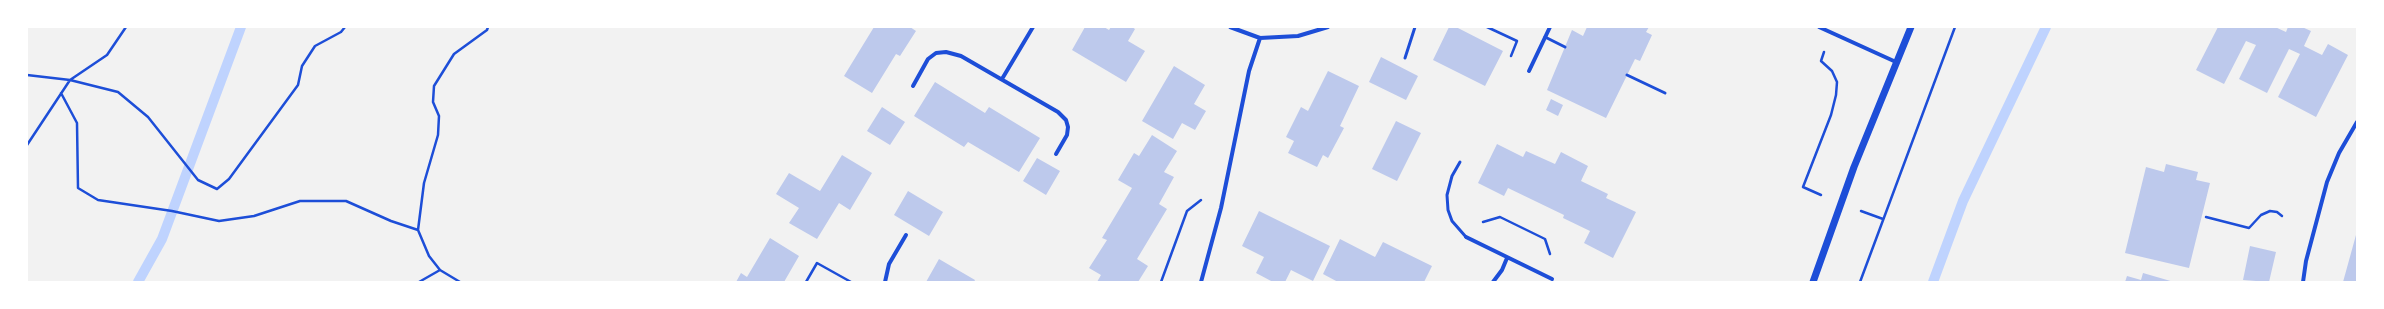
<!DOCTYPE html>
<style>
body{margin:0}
#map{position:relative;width:2384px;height:309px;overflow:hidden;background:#f2f2f2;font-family:"Roboto Condensed",sans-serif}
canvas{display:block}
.frame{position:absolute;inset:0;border:28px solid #fff;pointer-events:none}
</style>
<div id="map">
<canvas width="2384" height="309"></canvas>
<div class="frame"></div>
</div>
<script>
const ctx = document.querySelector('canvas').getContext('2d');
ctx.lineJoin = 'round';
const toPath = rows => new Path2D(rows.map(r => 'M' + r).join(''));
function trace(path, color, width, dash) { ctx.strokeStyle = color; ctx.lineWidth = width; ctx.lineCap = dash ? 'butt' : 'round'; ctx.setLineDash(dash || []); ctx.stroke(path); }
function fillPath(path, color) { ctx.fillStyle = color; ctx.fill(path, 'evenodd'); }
trace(toPath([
 [138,282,162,239,241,27],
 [1933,282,1963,201,2046,27]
]), '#bfd3fe', 10);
fillPath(toPath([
 [874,27,910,27,916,31,900,56,896,54,872,93,844,76],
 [1085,27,1104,27,1109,30,1111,27,1132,27,1135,29,1128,41,1145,51,1126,82,1072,50],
 [1449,27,1456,27,1503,51,1485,86,1433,60],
 [1587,27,1649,27,1646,32,1652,35,1640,61,1635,59,1606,118,1547,90,1572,30,1583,36],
 [2218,27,2275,27,2286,32,2288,27,2302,27,2311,31,2304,46,2322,55,2328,44,2348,55,2316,117,2278,97,2300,54,2289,49,2267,93,2239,79,2256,45,2246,41,2224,84,2196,70],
 [1381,57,1418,76,1406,100,1369,82],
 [1174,66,1205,85,1194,104,1206,111,1195,130,1182,123,1173,139,1142,121],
 [1328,71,1359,86,1340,126,1344,128,1328,158,1323,155,1317,167,1288,153,1294,141,1286,137,1301,107,1308,111],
 [935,82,985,113,989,107,1040,138,1019,172,968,142,964,147,914,116],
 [1551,99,1563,105,1558,116,1546,110],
 [882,107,905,122,890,145,867,131],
 [1396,121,1421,133,1397,181,1372,169],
 [1152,135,1177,151,1164,172,1174,177,1159,204,1167,209,1137,259,1148,266,1138,282,1097,282,1101,275,1089,268,1107,240,1102,238,1132,188,1118,180,1134,153,1139,156],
 [1497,144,1523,157,1526,151,1555,164,1561,152,1588,166,1581,181,1608,194,1606,198,1636,212,1613,258,1584,243,1590,231,1563,218,1564,215,1508,188,1504,196,1478,183],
 [842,155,872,173,850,210,839,203,817,239,789,223,799,208,776,194,789,173,820,191],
 [1037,158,1060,171,1046,195,1023,181],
 [2166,164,2198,172,2196,180,2210,183,2189,268,2125,253,2146,167,2164,172],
 [908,191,943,212,929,236,894,215],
 [1259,211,1330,246,1313,281,1291,270,1285,282,1273,282,1256,273,1264,257,1242,246],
 [2356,235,2357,282,2343,282],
 [770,238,799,256,784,282,736,282,741,273,747,277],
 [1340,239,1375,257,1383,242,1432,266,1424,282,1338,282,1323,274],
 [2250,246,2276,252,2269,282,2243,280],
 [939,259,975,280,974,282,926,282],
 [2143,273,2174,282,2125,282,2127,276,2141,280]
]), '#bdc9ec');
trace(toPath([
 [1487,27,1517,41,1511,56],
 [27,75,70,80,118,92,148,117,198,180,217,189,229,179,298,85,302,66,315,46,341,32,345,27],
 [61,93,77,123,78,188,98,200,172,211,219,221,254,216,300,201,346,201,391,221,418,230],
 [27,145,70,80,107,55,126,27],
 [1821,195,1803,187,1831,115,1836,95,1837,82,1832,71,1821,61,1824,52],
 [1861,211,1883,219],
 [2206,217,2249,228,2261,215,2270,211,2277,212,2282,216],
 [1483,222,1500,217,1545,239,1550,254],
 [419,282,440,270],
 [460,282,440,270,429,256,418,230,424,183,438,135,439,116,433,102,434,86,454,54,487,30,488,27],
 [806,282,817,263,851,282],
 [1161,282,1187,211,1201,200],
 [1860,282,1955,27]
]), '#1d4ed8', 2.5);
trace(toPath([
 [1545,37,1565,47],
 [1405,58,1415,27],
 [1627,75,1665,93],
 [1460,162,1452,176,1447,195,1448,210,1452,221,1466,237]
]), '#1d4ed8', 3);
trace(toPath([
 [1230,27,1260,38,1298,36,1328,27],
 [1819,27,1896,62],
 [1529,71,1550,27],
 [1002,79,1033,27],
 [913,86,928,59,936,53,946,52,961,56,1058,112,1066,120,1068,127,1067,135,1056,154],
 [1466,237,1552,279],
 [885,282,889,264,906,235],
 [1201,282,1221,208,1249,71,1260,38],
 [1493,282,1502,270,1507,258],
 [2303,282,2306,261,2327,182,2339,153,2357,122]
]), '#1d4ed8', 4);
trace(toPath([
 [1813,282,1854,167,1911,27]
]), '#1d4ed8', 7);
</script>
